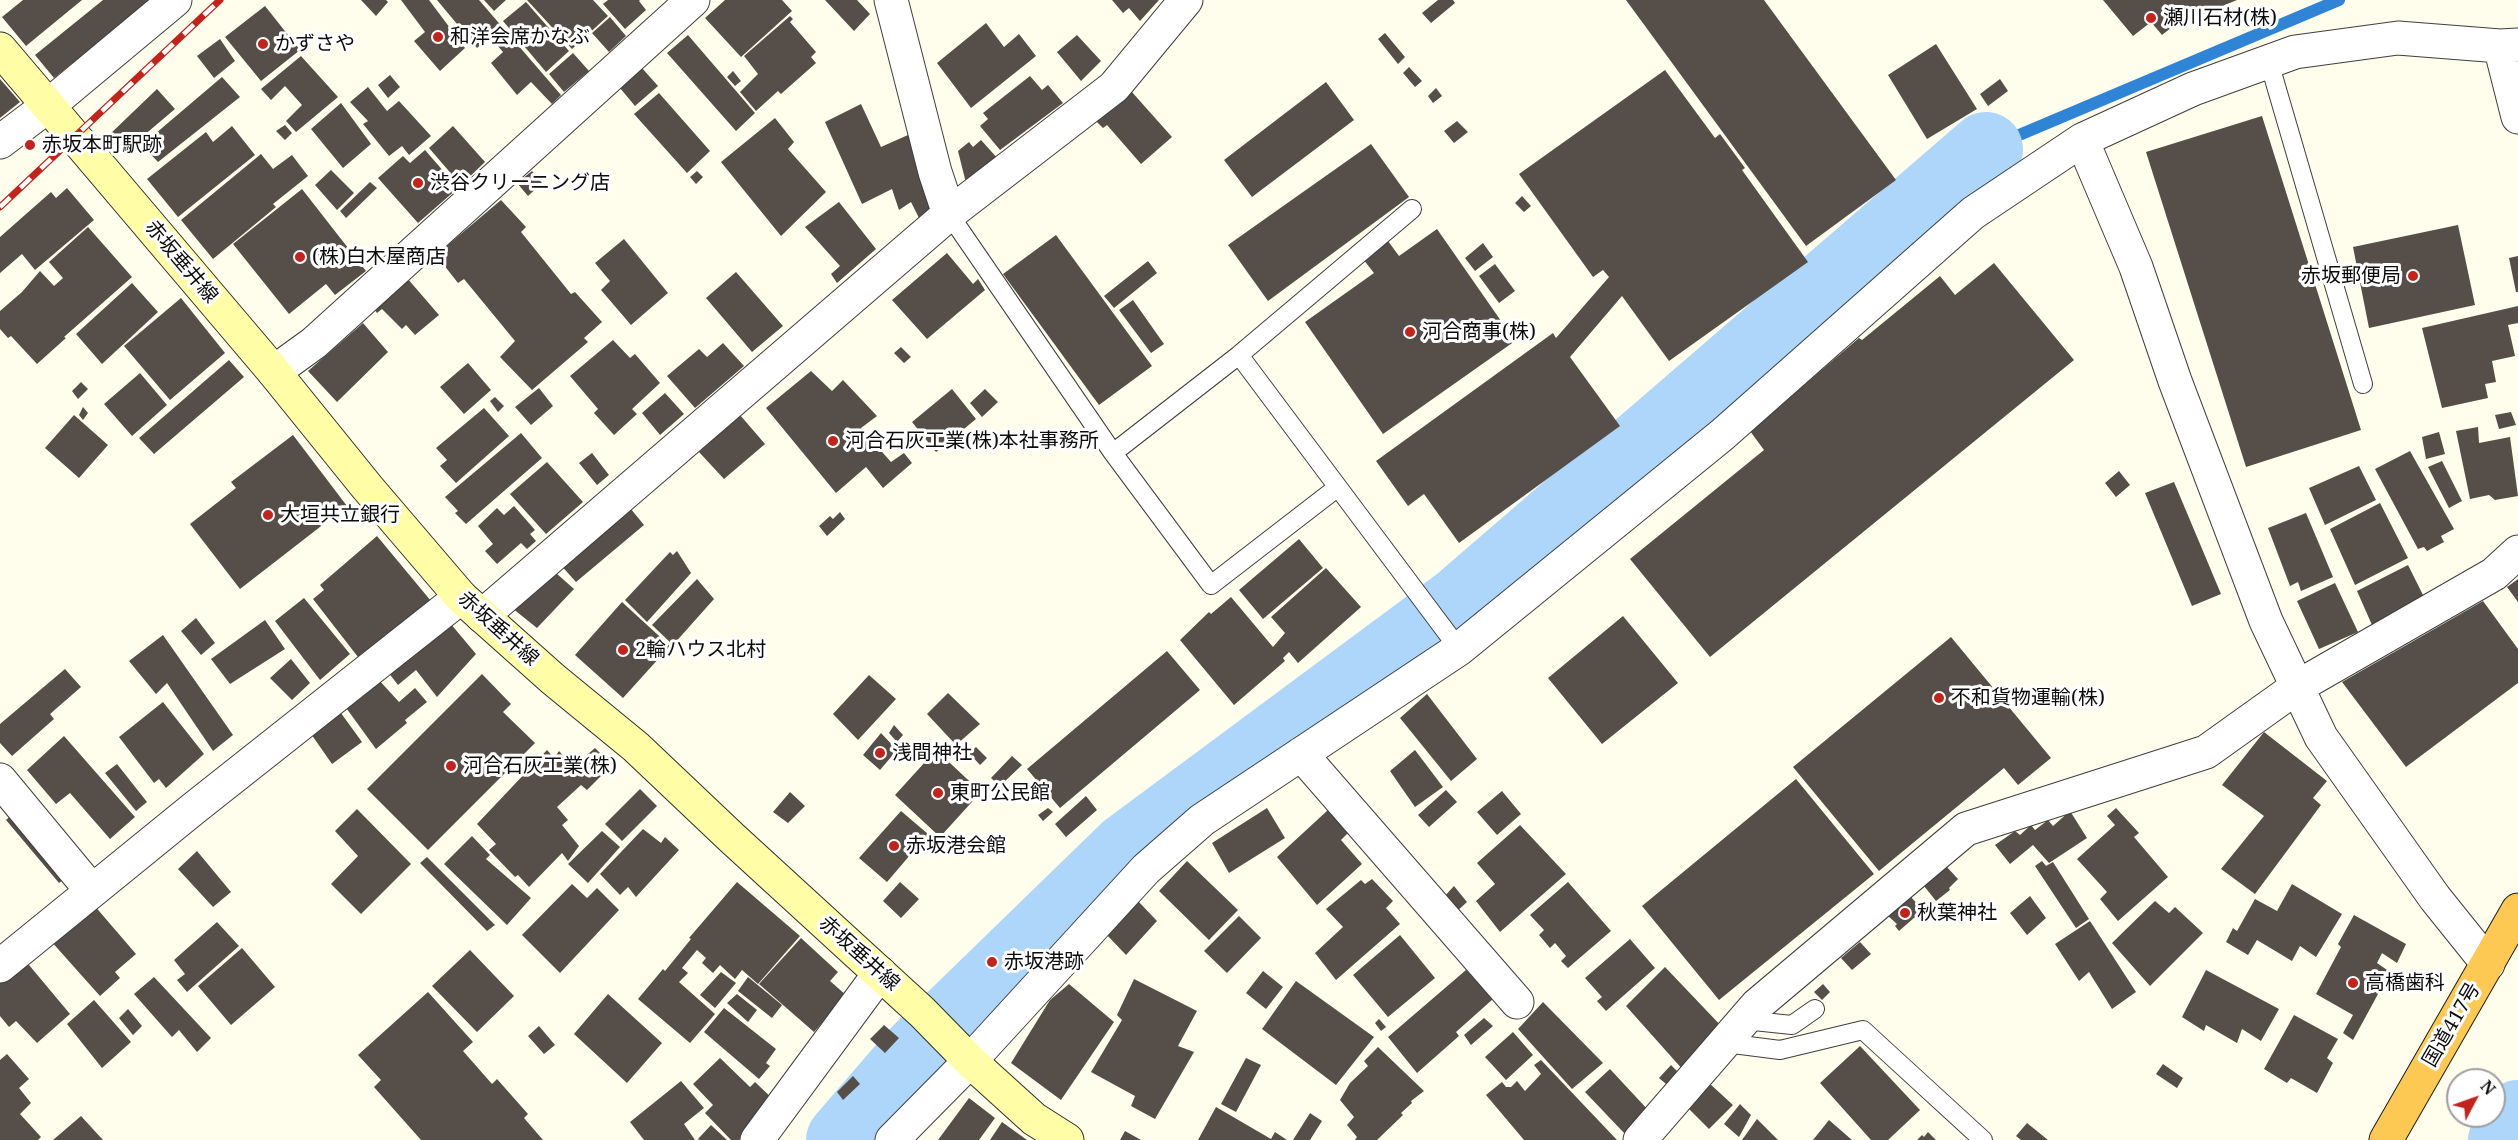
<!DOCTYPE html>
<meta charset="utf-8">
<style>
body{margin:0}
#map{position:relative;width:2518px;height:1140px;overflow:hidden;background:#fffdeb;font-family:"Noto Serif",serif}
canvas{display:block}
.north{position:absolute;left:2446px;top:1068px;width:60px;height:60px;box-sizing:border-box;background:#fff;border:2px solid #9e9e9e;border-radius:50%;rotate:49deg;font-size:16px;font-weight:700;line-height:24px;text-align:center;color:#0c0c0c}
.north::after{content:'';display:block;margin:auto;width:21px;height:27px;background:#c4231c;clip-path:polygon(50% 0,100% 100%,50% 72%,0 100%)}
</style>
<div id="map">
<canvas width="2518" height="1140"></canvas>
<div class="north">N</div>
</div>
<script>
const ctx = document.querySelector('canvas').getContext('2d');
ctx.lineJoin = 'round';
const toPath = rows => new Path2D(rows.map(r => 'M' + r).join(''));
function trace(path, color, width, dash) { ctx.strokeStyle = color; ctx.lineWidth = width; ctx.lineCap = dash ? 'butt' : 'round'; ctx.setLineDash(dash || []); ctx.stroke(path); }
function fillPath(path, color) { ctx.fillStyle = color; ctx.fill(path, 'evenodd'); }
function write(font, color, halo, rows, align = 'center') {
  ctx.font = font + ' "Noto Serif","Noto Sans JP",serif'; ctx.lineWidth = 6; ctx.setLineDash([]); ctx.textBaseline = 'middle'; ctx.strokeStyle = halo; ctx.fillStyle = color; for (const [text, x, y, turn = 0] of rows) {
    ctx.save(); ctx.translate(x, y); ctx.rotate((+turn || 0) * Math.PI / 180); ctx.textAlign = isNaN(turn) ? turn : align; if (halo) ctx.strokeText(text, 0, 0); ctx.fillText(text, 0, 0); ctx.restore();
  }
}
trace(toPath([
 [1986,149,2339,0]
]), '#2f84d5', 12);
trace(toPath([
 [843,1140,917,1054,1127,850,1460,603,1986,149],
 [2505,1140,2518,1117]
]), '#add6fa', 74);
fillPath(toPath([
 [23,0,82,0,26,46,2,17],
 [103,0,151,0,54,78,35,55],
 [361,0,386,0,388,2,376,16],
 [401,0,429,0,465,48,440,71,414,41,425,32],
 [437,0,479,0,561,95,552,104,531,82,517,95,491,63,503,52,490,37,477,48],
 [484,0,506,0,494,11],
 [527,0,593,0,608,16,572,49],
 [608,0,640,0,639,1,646,10,625,29,603,4],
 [725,0,782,0,792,11,741,57,705,18],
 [825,0,857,0,870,14,854,31],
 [1112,0,1159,0,1140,21,1129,8,1123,13],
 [1438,0,1453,0,1455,3,1431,23,1422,13],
 [1626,0,1764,0,1896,180,1806,246],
 [2103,0,2237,0,2188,20,2185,17,2162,35,2151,22,2133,36],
 [526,2,569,51,546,72,503,21],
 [265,6,300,50,261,81,225,37],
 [790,16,793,19,790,22,816,52,811,57,816,63,781,94,778,91,756,111,740,92,758,74,744,56],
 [610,17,626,36,609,52,592,33],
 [986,23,1004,47,1019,34,1036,56,971,108,937,63],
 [1385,33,1405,57,1398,64,1378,39],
 [688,35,755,113,736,131,667,53],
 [1077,35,1101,61,1081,81,1057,52],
 [220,39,235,61,214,78,197,56],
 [1936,44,1977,109,1927,139,1888,75],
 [573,53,589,71,564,92,549,74],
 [301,56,338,97,296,132,286,121,302,105,285,86,271,100,261,89],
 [1409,67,1422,81,1415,87,1403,73],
 [642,68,658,86,635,106,620,88],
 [1665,70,1715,138,1720,134,1745,168,1742,170,1808,262,1669,361,1622,296,1570,357,1620,426,1459,543,1424,494,1408,506,1376,461,1553,333,1556,338,1609,277,1603,270,1593,277,1519,174],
 [733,71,741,81,735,86,727,77],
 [390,75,400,87,388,98,378,85],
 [1030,76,1042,90,1048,85,1063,103,1000,150,980,126,988,119,983,113],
 [222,77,240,97,158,162,142,145],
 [0,79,20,102,0,118],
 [2000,79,2008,91,1988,106,1980,94],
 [1326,82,1354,120,1252,197,1224,160],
 [368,87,387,111,399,101,431,136,409,155,402,146,389,156,363,124,368,121,350,102],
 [1436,88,1442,96,1433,103,1428,96],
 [157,89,175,109,123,153,108,136],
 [1131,91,1172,137,1141,164,1107,125,1103,128,1094,119],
 [659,93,710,151,687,173,634,114],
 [341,103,371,144,343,168,311,129],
 [861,104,881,147,917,131,936,205,919,218,911,202,899,210,892,189,862,204,825,122],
 [2262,116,2361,430,2246,467,2146,152],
 [775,118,794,142,788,149,826,192,781,236,721,162],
 [1457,121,1468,132,1454,143,1444,131],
 [285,125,292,133,285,140,276,131],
 [232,126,255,155,178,217,147,179,206,132,213,142],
 [453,126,485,162,461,185,429,148],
 [981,140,999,160,967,187,958,151,969,142,973,147],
 [1371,144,1409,197,1268,301,1228,245],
 [425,150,458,188,418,223,378,178,403,156,410,163],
 [261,154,273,169,292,155,308,176,273,204,276,207,213,259,181,220],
 [331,170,354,193,337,210,315,185],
 [532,171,542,183,528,196,517,183],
 [697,171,703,177,696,184,690,177],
 [370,182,377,188,346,218,340,211],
 [67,188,94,220,35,270,22,254,0,273,0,237,51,192,56,198],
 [302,189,366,271,335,295,326,284,289,314,233,244],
 [1522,196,1531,206,1524,212,1515,203],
 [501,200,526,227,521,232,571,294,575,292,602,322,584,338,588,342,532,390,500,357,515,341,464,279,458,283,436,255],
 [839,202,876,249,837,283,831,274,840,266,805,227],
 [2458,225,2475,305,2369,328,2353,247],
 [88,227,132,277,64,337,66,338,37,364,11,336,8,338,0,329,0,311,22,292,40,271,54,286,63,278,49,262],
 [1437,229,1515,341,1383,434,1305,322,1374,273,1363,259,1388,241,1399,256],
 [1056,235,1152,366,1099,405,1003,274],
 [624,239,668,293,631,325,601,290,610,281,595,263],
 [1483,243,1493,257,1475,271,1465,258],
 [947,253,973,284,978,279,985,290,927,339,892,300],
 [2518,256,2518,292,2516,292,2509,258],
 [1148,261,1157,273,1114,308,1104,296],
 [1994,263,2074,360,1710,657,1630,559,1764,450,1750,431,1859,338,1862,340,1940,276,1955,295],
 [1495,264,1515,291,1499,303,1479,276],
 [736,272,783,326,752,352,706,298],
 [407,278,439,315,415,335,406,325,402,329,382,309,377,313,374,309],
 [132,283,158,312,102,364,76,334],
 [181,298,225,353,170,400,124,346],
 [1133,300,1164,344,1151,353,1119,310],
 [2518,306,2518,323,2508,325,2515,356,2492,361,2496,382,2485,384,2488,398,2442,408,2422,328],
 [363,323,388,352,337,402,308,371],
 [613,340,630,358,635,354,660,383,632,409,637,414,614,435,594,413,598,409,570,376],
 [723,343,744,366,695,408,667,376,699,349,707,357],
 [901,347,911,357,904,363,894,353],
 [229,360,244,377,154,454,139,438],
 [468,363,491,390,464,414,440,387],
 [811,371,832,391,843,380,877,416,861,428,891,462,904,453,912,463,883,488,866,467,836,493,766,408],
 [140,373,167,405,132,436,104,404],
 [81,382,88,389,78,399,72,391],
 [539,388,553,406,531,425,515,407],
 [952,389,976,419,936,452,912,422],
 [985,389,998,402,982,417,970,403],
 [665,393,684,414,660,435,642,413],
 [495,397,504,406,498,412,490,401],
 [83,407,88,413,83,420,79,415],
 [484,408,509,436,456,483,440,466,447,460,436,448],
 [2511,412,2516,425,2499,429,2495,415],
 [74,415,108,445,79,478,45,448],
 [740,415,765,444,724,479,699,452],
 [2478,427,2479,443,2510,437,2518,496,2495,500,2489,495,2470,499,2456,431],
 [2439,432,2445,454,2426,459,2422,437],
 [521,433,542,458,466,524,455,513,458,511,445,497],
 [293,435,347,506,240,589,190,524,236,488,231,482],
 [2410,451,2454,529,2441,536,2444,542,2427,551,2424,547,2418,549,2375,469],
 [592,453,609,475,597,485,579,463],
 [2442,461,2462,501,2449,508,2428,467],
 [547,462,583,502,546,534,510,494],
 [2359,466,2376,500,2325,525,2309,488],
 [2119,471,2130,485,2116,497,2105,483],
 [2174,482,2221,594,2192,606,2145,493],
 [626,503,644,525,576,582,558,562],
 [2380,503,2408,558,2355,585,2330,529],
 [514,506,535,530,530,534,536,541,527,549,521,543,497,564,485,551,493,544,478,526,497,508,504,515],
 [840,512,845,519,827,536,819,526,830,516,833,519],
 [2306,513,2333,577,2301,591,2298,582,2290,586,2268,528],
 [377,536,431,601,371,650,369,648,358,657,313,599,324,590,320,585],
 [1299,539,1323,568,1263,619,1239,590],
 [677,551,691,573,647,622,625,600,670,552,673,555],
 [2408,565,2424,597,2372,625,2357,591],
 [1326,568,1361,607,1298,663,1289,652,1283,658,1285,661,1234,705,1180,640,1209,612,1211,614,1231,597,1273,647,1285,633,1271,617],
 [556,573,574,589,537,628,512,608],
 [697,579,714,599,673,645,652,625],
 [2518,579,2518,602,2507,587],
 [2335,583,2358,632,2319,649,2297,601],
 [304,598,350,654,320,680,275,621],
 [2483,601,2518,649,2518,683,2406,767,2342,682],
 [622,602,670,646,623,698,575,655],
 [1623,616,1678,683,1602,744,1548,678],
 [196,618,215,643,201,655,181,631],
 [265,620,285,649,230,684,211,659],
 [450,623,476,654,437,697,416,670,398,685,388,672],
 [163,635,233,735,213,751,167,683,156,694,129,661],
 [1951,637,2051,758,2018,785,2004,768,1879,871,1793,767],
 [1167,651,1200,690,1060,808,1027,769],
 [291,659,310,683,292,700,270,678],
 [65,669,81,687,50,714,54,719,12,756,0,743,0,724],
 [482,674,511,704,503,712,535,743,428,850,367,789],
 [869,675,896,699,858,740,833,714],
 [378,679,399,702,415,688,427,702,405,720,407,723,376,749,344,705],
 [948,693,980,724,956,745,927,714],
 [1427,694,1477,759,1451,781,1400,718],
 [163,702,204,754,166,788,159,779,154,783,119,737],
 [338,709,362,742,332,764,309,731],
 [894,725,903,735,897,742,889,733],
 [2264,732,2327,781,2313,798,2321,805,2255,894,2221,869,2264,816,2222,785],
 [881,733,897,750,880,770,863,755],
 [64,736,135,817,110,839,70,793,56,804,27,770],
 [976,747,987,758,980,765,969,753],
 [595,748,612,765,587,790,581,785,557,807,568,820,562,825,579,846,568,861,562,853,529,887,518,875,515,877,489,850,496,844,477,824,547,750,554,758,559,751,573,767],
 [936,750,981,792,940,837,895,795],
 [1415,750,1443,787,1415,807,1390,771],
 [1012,756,1022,765,1000,786,991,778],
 [117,764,147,802,136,811,105,773],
 [1796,779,1874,874,1719,1000,1642,906],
 [640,789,657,806,622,841,605,824],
 [1446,790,1457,802,1429,827,1418,815],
 [1502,791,1521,814,1497,835,1477,812],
 [790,792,805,806,788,823,773,812],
 [1086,796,1097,810,1066,837,1055,824],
 [1048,808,1053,812,1043,821,1038,815],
 [1267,808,1285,838,1229,873,1212,843],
 [2116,808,2139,833,2134,837,2168,877,2118,921,2100,899,2107,892,2077,859,2115,825,2107,816],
 [357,809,411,864,361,914,331,884,358,856,335,831],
 [1328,810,1349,832,1341,840,1362,864,1317,905,1277,857],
 [901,811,928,834,887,882,859,858],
 [2070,811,2087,838,2049,863,2033,845,2010,864,1995,845,2015,831,2020,835,2031,825,2035,830,2048,820,2053,826],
 [15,812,70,874,59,883,6,820],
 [1520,825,1566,874,1500,932,1476,901,1495,884,1477,863],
 [643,829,661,843,665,837,679,850,636,897,628,887,620,895,600,874],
 [602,831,620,847,588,883,568,864],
 [472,836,490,855,486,859,531,898,507,925,444,864],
 [197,851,231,892,213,907,178,869],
 [427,857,495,925,487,931,420,863],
 [1187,861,1238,910,1209,940,1159,891],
 [2042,861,2046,866,2053,862,2089,919,2076,928,2035,866],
 [1946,866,1958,879,1949,888,1950,890,1936,901,1924,886],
 [1372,879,1393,901,1386,908,1400,924,1336,980,1315,953,1343,927,1326,909,1361,880,1365,884],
 [737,882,800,936,758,984,742,970,735,979,720,965,713,973,702,963,706,958,697,950,682,968,688,973,679,982,715,1014,690,1043,638,999,663,969,665,971,691,939,689,938],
 [900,882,919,899,901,918,883,901],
 [1568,882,1611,931,1568,968,1561,961,1566,956,1555,943,1550,948,1539,935,1544,930,1530,915],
 [572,884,587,898,597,888,619,910,560,973,522,935],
 [2292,884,2342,914,2316,957,2300,946,2292,961,2257,940,2248,955,2226,942,2233,928,2237,931,2255,899,2277,911],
 [1454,886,1467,902,1455,913,1443,898],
 [1910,896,1923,910,1899,931,1895,926,1897,924,1887,915],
 [2030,896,2046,918,2027,935,2010,913],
 [1138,901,1157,921,1126,955,1106,934],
 [2155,901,2169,913,2175,907,2203,933,2150,986,2112,943],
 [93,904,136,954,115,972,120,978,100,996,50,940],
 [2354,915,2406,944,2397,963,2382,953,2377,963,2390,972,2353,1040,2343,1033,2353,1015,2316,994,2341,947,2338,944],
 [1239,916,1261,938,1227,973,1204,951],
 [2090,921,2136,992,2112,1009,2089,972,2079,981,2055,944],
 [217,922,239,946,187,992,177,980,185,974,174,960],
 [1400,935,1435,978,1388,1017,1353,975],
 [801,938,838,972,830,981,846,995,814,1032,759,984],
 [1630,939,1655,968,1606,1011,1597,1001,1602,997,1585,978],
 [1860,942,1871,954,1852,970,1841,958],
 [242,948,275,987,231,1025,198,986],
 [470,950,514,996,477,1032,432,986],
 [24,959,70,1014,37,1043,16,1021,9,1027,0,1016,0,981],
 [1665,967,1725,1030,1684,1071,1626,1006],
 [1466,970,1493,999,1456,1032,1459,1036,1417,1073,1388,1037],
 [2206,970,2279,1009,2261,1041,2242,1029,2237,1043,2206,1025,2204,1031,2182,1017],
 [1263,971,1283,987,1266,1009,1246,993],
 [721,972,736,983,715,1008,700,995],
 [154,977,211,1038,197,1052,179,1030,172,1037,134,994],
 [748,977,782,1005,772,1018,738,991],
 [1134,979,1197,1011,1178,1046,1194,1052,1155,1119,1131,1106,1135,1096,1091,1072,1122,1020,1117,1015],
 [1296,981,1374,1037,1336,1085,1262,1029],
 [1069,984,1114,1022,1061,1100,1011,1063,1050,1000],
 [1823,984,1830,992,1822,1000,1814,992],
 [428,992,473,1042,463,1051,492,1084,497,1079,528,1114,524,1118,543,1140,421,1140,374,1087,381,1080,358,1055],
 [608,994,662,1043,627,1083,574,1034],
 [737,994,757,1010,748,1022,727,1003],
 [94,1000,131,1042,102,1068,67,1024],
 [1543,1002,1603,1063,1572,1089,1518,1029],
 [724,1008,776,1049,766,1063,770,1066,759,1079,704,1032],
 [128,1009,142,1026,133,1035,119,1018],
 [2294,1015,2338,1039,2327,1058,2333,1063,2317,1093,2291,1078,2287,1083,2264,1069],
 [1484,1018,1493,1026,1471,1045,1464,1035],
 [1379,1019,1386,1027,1381,1031,1375,1023],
 [884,1025,899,1038,885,1053,870,1039],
 [539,1026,555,1045,544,1054,528,1036],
 [1513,1032,1533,1055,1506,1080,1485,1057],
 [1860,1046,1920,1110,1888,1140,1871,1140,1820,1083],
 [1378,1047,1424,1091,1411,1101,1412,1103,1401,1113,1403,1115,1377,1140,1355,1140,1357,1137,1347,1125,1354,1117,1340,1100,1350,1083,1368,1066,1364,1061],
 [7,1054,29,1079,19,1088,31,1103,20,1114,41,1137,38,1140,0,1140,0,1060],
 [720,1058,750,1087,755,1082,776,1102,739,1140,731,1140,705,1113,713,1105,693,1084],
 [1246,1058,1261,1065,1236,1112,1221,1104],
 [1541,1060,1617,1140,1524,1140,1486,1095,1502,1082,1506,1087,1511,1087,1517,1081,1525,1091,1541,1074,1534,1065],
 [2163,1064,2183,1078,2177,1088,2156,1074],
 [1671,1065,1683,1077,1672,1089,1659,1078],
 [1610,1069,1649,1111,1625,1134,1585,1092],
 [853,1076,860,1084,843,1100,837,1092],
 [681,1081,704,1108,684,1124,695,1140,644,1140,630,1122],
 [1709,1083,1733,1105,1709,1129,1686,1106],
 [969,1098,995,1118,979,1140,938,1140],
 [1740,1104,1751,1115,1739,1137,1724,1124],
 [1216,1107,1271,1139,1275,1132,1287,1140,1198,1140],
 [1310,1113,1322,1121,1310,1140,1293,1140],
 [81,1116,103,1140,53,1140],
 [1757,1119,1778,1140,1742,1140],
 [1829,1120,1852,1140,1813,1140],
 [1002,1122,1027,1140,990,1140],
 [2027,1123,2048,1140,2021,1140,2016,1136],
 [711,1125,727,1140,699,1140,698,1139],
 [1125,1131,1141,1140,1120,1140],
 [1928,1132,1936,1140,1917,1140,1922,1135,1924,1137]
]), '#564e48');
const service = toPath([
 [2269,62,2363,384],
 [949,214,1113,453],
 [1239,355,1412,209],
 [1338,487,1211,585,1113,453,1239,355,1459,649],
 [1744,1020,1792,1025,1815,1009],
 [1725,1043,1780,1050,1863,1030,1983,1140]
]);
const minor = toPath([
 [891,0,935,172,949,214],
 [2500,46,2518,117],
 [2082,140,2136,267,2175,381,2266,621,2321,737,2435,898,2488,964],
 [0,142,49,105,175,0],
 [274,372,314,343,693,0],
 [482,616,949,214,1114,87,1186,0],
 [1301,754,1517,1002],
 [0,780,92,891],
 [0,966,193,809,461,597],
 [757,1140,880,973],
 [892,1140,970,1061,1146,869,1202,820,1459,649,1722,435,1973,213,2082,140,2193,89,2295,52,2398,38,2500,46,2518,45],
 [1640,1140,1757,1005,1966,829,2206,752,2297,687,2494,574,2518,552]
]);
const secondary = toPath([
 [0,49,274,372,367,487,461,597,553,679,636,747,732,838,922,1012,970,1061,1034,1119,1067,1140]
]);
const trunk = toPath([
 [2386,1140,2518,910]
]);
trace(service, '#3f3f3f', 20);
trace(minor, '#3f3f3f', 35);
trace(secondary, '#2e2e2e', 35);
trace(trunk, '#1d1d1d', 35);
trace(service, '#fff', 18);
trace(minor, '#fff', 33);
trace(secondary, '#fffda6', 33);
trace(trunk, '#fec953', 33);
const rail = toPath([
 [0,207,220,0]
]);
trace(rail, '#c4231c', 7);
trace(rail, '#fff', 4.5, [14]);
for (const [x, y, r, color] of [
 [2151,18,6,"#c4231c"],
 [438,37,6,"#c4231c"],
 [263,44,6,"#c4231c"],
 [30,145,6,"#c4231c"],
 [418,183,6,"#c4231c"],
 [300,257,6,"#c4231c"],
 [2413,276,6,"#c4231c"],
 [1410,332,6,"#c4231c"],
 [833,441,6,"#c4231c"],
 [268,515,6,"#c4231c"],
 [623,650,6,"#c4231c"],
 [1939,698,6,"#c4231c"],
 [880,753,6,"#c4231c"],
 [451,766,6,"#c4231c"],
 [938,793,6,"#c4231c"],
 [894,846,6,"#c4231c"],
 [1905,913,6,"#c4231c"],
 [992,962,6,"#c4231c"],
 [2353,983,6,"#c4231c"]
]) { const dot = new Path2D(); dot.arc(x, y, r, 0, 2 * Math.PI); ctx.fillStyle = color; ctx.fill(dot); trace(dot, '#fff', 2); }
write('20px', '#0c0c0c', '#fff', [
 ["瀬川石材(株)",2163,18],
 ["和洋会席かなぶ",450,37],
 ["かずさや",275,44],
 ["赤坂本町駅跡",42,145],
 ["渋谷クリーニング店",430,183],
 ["(株)白木屋商店",312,257],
 ["赤坂郵便局",2401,276,"right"],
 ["河合商事(株)",1422,332],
 ["河合石灰工業(株)本社事務所",845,441],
 ["大垣共立銀行",280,515],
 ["2輪ハウス北村",635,650],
 ["不和貨物運輸(株)",1951,698],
 ["浅間神社",892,753],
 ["河合石灰工業(株)",463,766],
 ["東町公民館",950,793],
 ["赤坂港会館",906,846],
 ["秋葉神社",1917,913],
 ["赤坂港跡",1004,962],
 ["高橋歯科",2365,983]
], 'left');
write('20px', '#0c0c0c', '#fff', [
 ["赤坂垂井線",181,262,50],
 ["赤坂垂井線",498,629,42],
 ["赤坂垂井線",859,954,42],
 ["国道417号",2452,1025,-60]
]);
</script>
